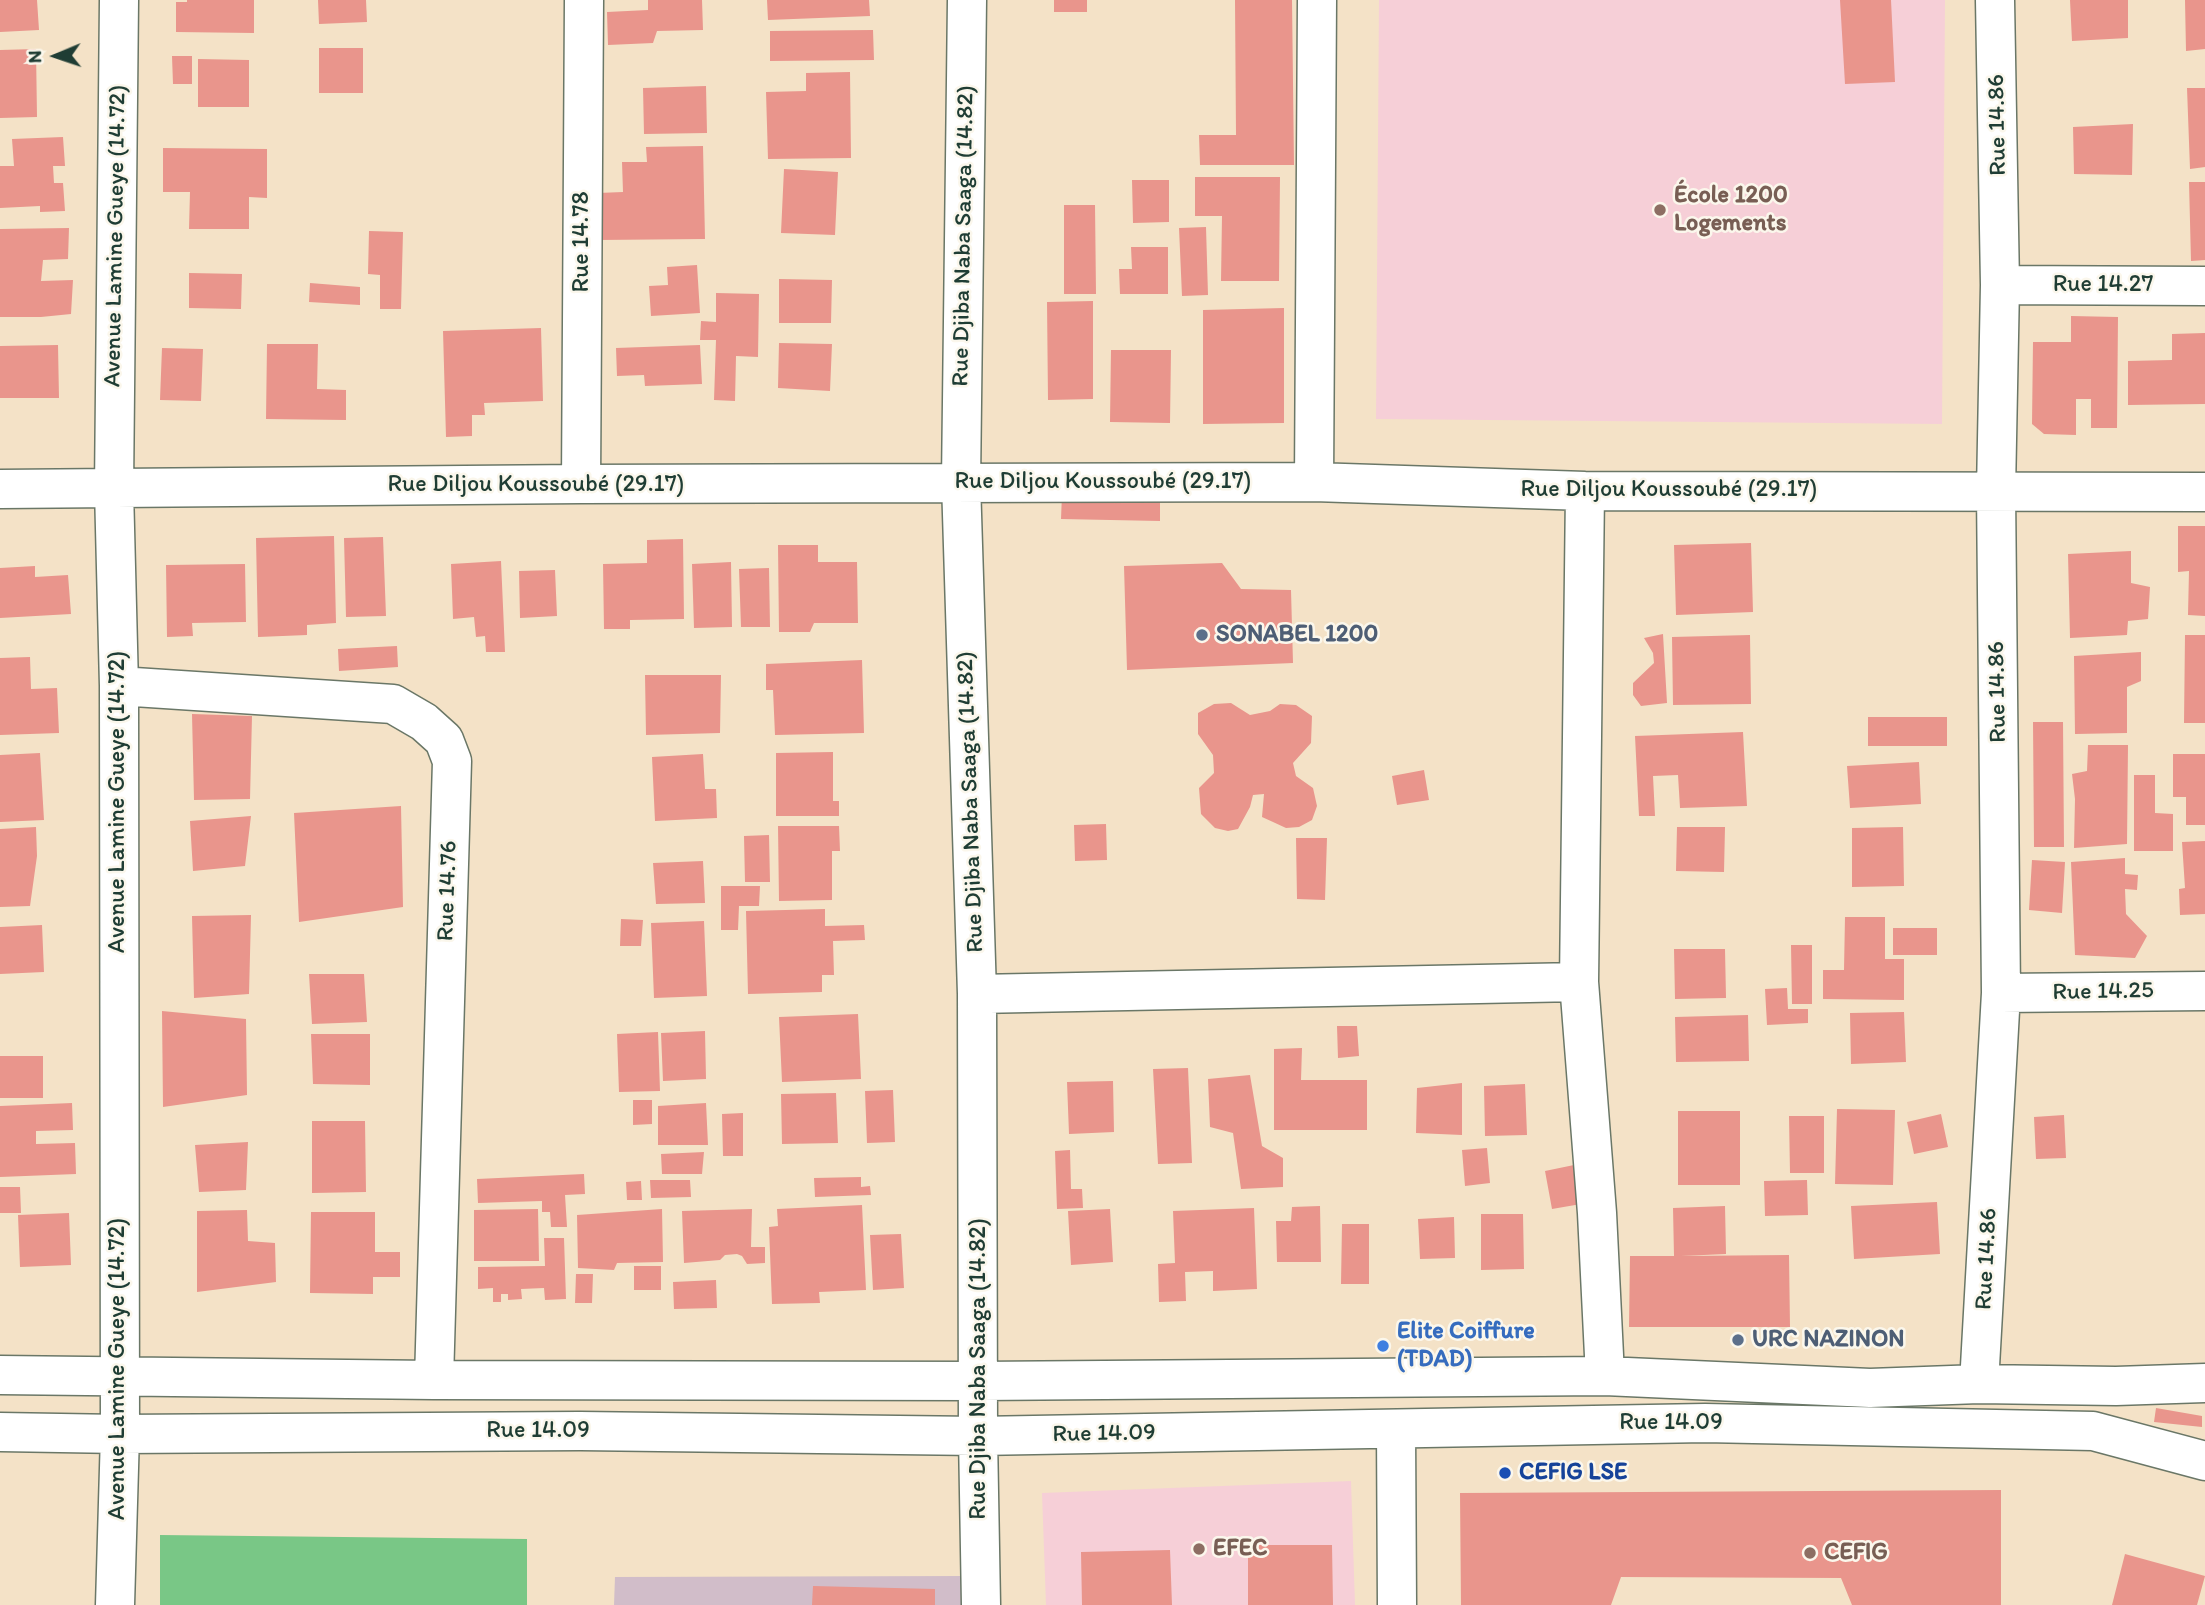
<!DOCTYPE html>
<meta charset="utf-8">
<style>
body{margin:0}
#map{position:relative;width:2205px;height:1605px;overflow:hidden;background:#f4e2c7;font-family:Itim,sans-serif}
canvas{display:block}
.north{position:absolute;left:21px;top:21px;width:70px;height:70px;-webkit-text-stroke:5px #fbf7ec;paint-order:stroke;rotate:268deg;font-size:19px;font-weight:700;line-height:28px;text-align:center;color:#1f3d34}
.north::after{content:'';display:block;margin:auto;width:24px;height:32px;background:#1f3d34;clip-path:polygon(50% 0,100% 100%,50% 72%,0 100%)}
</style>
<div id="map">
<canvas width="2205" height="1605"></canvas>
<div class="north">N</div>
</div>
<script>
const ctx = document.querySelector('canvas').getContext('2d');
ctx.lineJoin = 'round';
function fillPath(path, color) { ctx.fillStyle = color; ctx.fill(path, 'evenodd'); }
const toPath = rows => new Path2D(rows.map(r => 'M' + r).join(''));
function trace(path, color, width, dash) { ctx.strokeStyle = color; ctx.lineWidth = width; ctx.lineCap = dash ? 'butt' : 'round'; ctx.setLineDash(dash || []); ctx.stroke(path); }
function write(font, color, halo, rows, align = 'center') {
  ctx.font = font + ' Itim,sans-serif'; ctx.lineWidth = 5; ctx.setLineDash([]); ctx.textBaseline = 'middle'; ctx.strokeStyle = halo; ctx.fillStyle = color; for (const [text, x, y, turn = 0] of rows) {
    ctx.save(); ctx.translate(x, y); ctx.rotate((+turn || 0) * Math.PI / 180); ctx.textAlign = isNaN(turn) ? turn : align; if (halo) ctx.strokeText(text, 0, 0); ctx.fillText(text, 0, 0); ctx.restore();
  }
}
fillPath(toPath([
 [1379,0,1945,0,1942,424,1376,419],
 [1351,1481,1355,1605,1046,1605,1042,1493]
]), '#f6cfd7');
fillPath(toPath([
 [963,1576,961,1605,614,1605,615,1577]
]), '#d1bdc9');
fillPath(toPath([
 [160,1535,527,1539,527,1605,160,1605]
]), '#79c786');
fillPath(toPath([
 [0,0,37,0,39,30,0,32],
 [187,0,254,0,254,33,176,32,176,2,187,2],
 [318,0,366,0,367,22,319,24],
 [648,0,702,0,703,30,657,31,653,43,608,45,607,12,648,10],
 [767,0,869,0,870,16,768,20],
 [1054,0,1087,0,1087,12,1054,12],
 [1235,0,1292,0,1294,165,1200,165,1199,135,1236,135],
 [1840,0,1891,0,1895,82,1845,84],
 [2070,0,2128,0,2128,38,2072,41],
 [2185,0,2205,0,2205,49,2186,51],
 [873,30,874,60,770,61,770,31],
 [319,48,363,48,363,93,319,93],
 [36,49,37,117,0,118,0,50],
 [172,56,192,56,192,84,173,84],
 [198,59,249,60,249,107,198,107],
 [850,72,851,158,768,159,766,92,806,91,806,73],
 [706,86,707,133,644,134,643,88],
 [2187,88,2205,88,2205,167,2190,169],
 [2133,124,2132,175,2074,174,2073,127],
 [63,137,65,166,53,166,54,183,63,183,65,211,40,212,40,206,0,208,0,166,14,166,12,139],
 [703,146,705,239,598,240,598,193,623,192,622,162,647,162,646,147],
 [163,148,267,149,267,198,249,197,249,229,189,229,190,192,163,192],
 [784,169,838,172,835,235,781,233],
 [1195,177,1280,177,1279,281,1221,281,1222,216,1195,216],
 [1132,180,1169,180,1169,222,1133,223],
 [2189,182,2205,182,2205,260,2191,261],
 [1064,205,1095,205,1096,294,1064,294],
 [1206,227,1208,295,1182,296,1179,228],
 [69,228,68,259,43,260,41,281,73,280,71,314,41,317,0,317,0,229],
 [369,231,403,232,401,309,380,309,380,275,368,274],
 [1131,247,1168,247,1168,294,1120,294,1119,269,1132,269],
 [697,265,700,313,651,316,649,286,668,285,667,267],
 [189,273,242,274,241,309,189,308],
 [779,279,832,280,831,323,779,323],
 [310,283,360,287,360,305,309,302],
 [716,293,759,294,758,357,736,356,735,401,714,400,716,340,700,340,701,321,716,322],
 [1093,301,1093,399,1048,400,1047,302],
 [1284,308,1284,423,1203,424,1203,310],
 [2071,316,2118,317,2117,428,2091,428,2091,399,2076,399,2076,435,2044,434,2032,424,2033,342,2071,342],
 [541,328,543,401,484,403,485,415,472,415,472,436,446,437,443,331],
 [2205,333,2205,404,2128,405,2128,361,2172,360,2172,334],
 [779,343,832,344,830,391,778,388],
 [267,344,318,344,317,389,346,390,346,420,266,419],
 [58,345,59,398,0,398,0,346],
 [700,345,702,384,645,386,644,375,617,376,616,348],
 [162,348,203,349,201,401,160,400],
 [1111,350,1171,350,1170,423,1110,422],
 [1062,494,1160,496,1160,521,1061,519],
 [2178,526,2205,526,2205,616,2188,615,2189,571,2178,572],
 [334,536,336,623,307,625,307,635,258,637,256,538],
 [383,537,386,616,346,617,344,538],
 [683,539,684,619,630,620,630,629,604,629,603,564,647,563,647,540],
 [1751,543,1753,612,1676,615,1674,545],
 [778,545,818,545,818,562,857,562,858,623,814,623,810,632,779,632],
 [2131,551,2131,583,2150,587,2148,619,2128,621,2127,635,2070,638,2068,554],
 [501,561,505,652,486,652,485,636,476,637,474,617,453,619,451,564],
 [731,562,732,627,694,628,692,564],
 [1222,563,1241,589,1291,590,1293,663,1127,670,1124,566],
 [245,564,246,622,192,623,193,636,167,637,166,565],
 [35,566,35,577,68,575,71,614,0,618,0,568],
 [769,568,770,627,741,627,739,569],
 [555,570,557,616,520,618,519,571],
 [1663,634,1667,703,1641,706,1633,695,1633,683,1654,663,1653,653,1644,638],
 [1750,635,1751,704,1673,705,1672,637],
 [2185,635,2205,635,2205,723,2184,723],
 [397,646,398,667,339,671,338,649],
 [2141,652,2141,681,2127,687,2127,733,2075,734,2074,656],
 [30,657,31,689,57,688,59,733,0,735,0,658],
 [862,660,864,733,775,735,773,690,766,690,766,664],
 [645,675,721,675,720,733,646,735],
 [1231,703,1250,715,1270,711,1280,704,1296,705,1312,716,1311,743,1293,763,1296,776,1313,788,1317,806,1312,820,1299,827,1286,828,1273,822,1262,817,1264,794,1253,795,1250,807,1238,829,1228,831,1215,828,1201,814,1199,788,1214,773,1213,755,1198,734,1198,713,1214,704],
 [192,714,252,716,250,799,194,800],
 [1868,717,1947,717,1947,746,1868,746],
 [2033,722,2063,722,2064,847,2034,847],
 [1743,732,1747,806,1680,808,1678,775,1653,776,1655,816,1639,816,1635,736],
 [2088,745,2128,745,2127,844,2074,848,2075,799,2072,774,2087,771],
 [833,752,833,801,839,801,839,816,776,816,776,753],
 [40,753,44,820,0,822,0,755],
 [703,754,705,789,716,789,717,818,655,821,652,757],
 [2173,754,2205,754,2205,825,2186,825,2186,797,2173,797],
 [1919,762,1921,804,1850,808,1847,766],
 [1424,770,1429,800,1397,805,1392,776],
 [2134,775,2155,775,2155,813,2173,814,2173,851,2134,851],
 [401,806,403,907,299,922,294,813],
 [251,816,245,866,193,871,190,821],
 [1106,824,1107,860,1075,861,1074,825],
 [778,826,839,826,840,851,832,851,832,900,779,901],
 [36,827,37,856,30,906,0,907,0,829],
 [1677,827,1725,827,1724,872,1676,871],
 [1903,827,1904,886,1852,887,1852,828],
 [769,835,770,882,745,882,744,836],
 [1296,838,1327,838,1325,900,1297,899],
 [2205,841,2205,914,2180,915,2179,889,2185,888,2182,842],
 [2125,858,2125,874,2138,875,2137,890,2125,889,2126,914,2147,936,2135,958,2075,955,2071,862],
 [2032,860,2065,862,2062,913,2029,910],
 [703,861,705,903,656,904,653,863],
 [721,886,760,886,759,906,739,906,738,930,721,930],
 [825,909,825,926,864,925,865,940,833,941,834,975,822,975,822,992,748,994,746,911],
 [251,915,249,994,194,998,192,916],
 [1845,917,1885,917,1885,959,1904,959,1904,1000,1823,999,1823,970,1844,970],
 [621,919,643,920,641,946,620,946],
 [704,921,707,996,654,998,651,923],
 [42,925,44,972,0,974,0,927],
 [1893,928,1937,928,1937,955,1893,955],
 [1791,945,1812,945,1812,1004,1792,1004],
 [1674,949,1725,949,1726,998,1675,999],
 [309,974,364,974,367,1022,312,1024],
 [1787,988,1788,1009,1808,1009,1808,1023,1767,1025,1765,989],
 [162,1011,246,1019,247,1095,163,1107],
 [1904,1012,1906,1062,1851,1064,1850,1013],
 [858,1014,861,1079,782,1082,779,1017],
 [1748,1015,1749,1061,1676,1062,1675,1017],
 [1337,1026,1357,1026,1359,1056,1338,1058],
 [705,1031,706,1079,663,1081,661,1033],
 [658,1032,660,1091,619,1092,617,1034],
 [311,1034,370,1034,370,1085,313,1084],
 [1302,1048,1301,1080,1367,1080,1367,1130,1274,1130,1274,1049],
 [0,1056,43,1056,43,1098,0,1098],
 [1188,1068,1192,1163,1158,1164,1153,1069],
 [1250,1075,1262,1146,1283,1158,1283,1187,1241,1189,1233,1133,1210,1127,1208,1079],
 [1113,1081,1114,1132,1069,1134,1067,1082],
 [1462,1083,1462,1135,1416,1133,1417,1088],
 [1525,1084,1527,1135,1485,1136,1484,1086],
 [893,1090,895,1142,867,1143,865,1091],
 [836,1093,838,1143,782,1144,781,1094],
 [633,1100,652,1100,652,1124,633,1125],
 [72,1103,73,1130,36,1131,36,1144,75,1143,76,1174,0,1177,0,1106],
 [706,1103,708,1145,658,1145,658,1106],
 [1837,1109,1895,1110,1893,1185,1835,1184],
 [1678,1111,1740,1111,1740,1185,1678,1185],
 [743,1113,743,1156,723,1156,722,1114],
 [1941,1114,1948,1147,1914,1154,1907,1122],
 [2064,1115,2066,1158,2036,1159,2034,1117],
 [1789,1116,1824,1116,1824,1173,1790,1173],
 [312,1121,365,1121,366,1192,312,1193],
 [248,1142,246,1190,199,1192,195,1145],
 [1487,1148,1490,1183,1465,1186,1462,1150],
 [1070,1150,1071,1189,1082,1189,1083,1208,1057,1209,1055,1151],
 [704,1152,702,1174,662,1174,661,1154],
 [1574,1165,1581,1204,1552,1209,1545,1171],
 [584,1174,585,1194,565,1195,567,1227,551,1227,550,1212,542,1212,542,1201,478,1203,477,1179],
 [861,1177,861,1187,870,1186,871,1195,815,1197,814,1178],
 [650,1180,690,1180,691,1197,651,1198],
 [1807,1180,1808,1215,1765,1216,1764,1181],
 [641,1181,642,1200,627,1200,626,1182],
 [0,1187,20,1187,21,1213,0,1213],
 [1937,1202,1940,1254,1854,1259,1851,1206],
 [862,1205,866,1290,819,1292,820,1303,772,1304,769,1227,778,1226,777,1209],
 [1320,1206,1321,1262,1277,1262,1276,1221,1291,1221,1292,1207],
 [1725,1206,1726,1254,1681,1256,1789,1255,1790,1327,1629,1327,1630,1256,1674,1256,1673,1208],
 [1254,1208,1257,1289,1213,1291,1213,1271,1185,1272,1186,1301,1159,1302,1158,1264,1175,1263,1173,1211],
 [538,1209,539,1261,474,1261,474,1210],
 [662,1209,663,1262,617,1263,614,1270,578,1268,577,1215],
 [752,1209,751,1247,765,1247,765,1263,747,1264,742,1256,737,1254,725,1255,720,1260,684,1263,682,1211],
 [1110,1209,1113,1262,1071,1265,1068,1211],
 [247,1210,248,1241,275,1243,276,1282,197,1292,197,1211],
 [311,1212,375,1212,375,1252,400,1252,400,1277,373,1277,373,1294,310,1293],
 [69,1213,71,1265,20,1267,18,1215],
 [1481,1214,1523,1214,1524,1269,1481,1270],
 [1454,1217,1455,1258,1420,1259,1418,1219],
 [1342,1224,1369,1224,1369,1284,1341,1284],
 [901,1234,904,1288,873,1290,870,1235],
 [544,1238,564,1238,566,1299,545,1300,544,1288,521,1289,522,1299,508,1300,508,1294,501,1294,501,1302,493,1302,493,1288,478,1289,478,1267,545,1266],
 [634,1266,661,1266,661,1290,634,1290],
 [576,1274,593,1274,592,1303,575,1303],
 [716,1280,717,1308,674,1309,673,1282],
 [2156,1408,2202,1416,2202,1427,2154,1422],
 [2001,1490,2001,1605,1852,1605,1841,1578,1621,1577,1611,1605,1461,1605,1460,1493],
 [1248,1545,1332,1545,1333,1605,1248,1605],
 [1170,1550,1172,1605,1082,1605,1081,1552],
 [2125,1554,2205,1576,2197,1605,2112,1605],
 [813,1586,935,1589,935,1605,812,1605]
]), '#e9958c');
const minor = toPath([
 [967,0,961,482,977,994,978,1436,981,1605],
 [2000,285,2205,286],
 [1314,482,1317,0],
 [581,484,584,0],
 [0,489,581,484,1314,482,1585,491,2205,492],
 [1585,491,1579,982,1597,1213,1605,1376],
 [119,686,393,704,424,722,444,740,452,761,434,1380],
 [2001,993,2205,991],
 [977,994,1579,982],
 [0,1375,434,1380,979,1381,1605,1376,1870,1388,1979,1384,2116,1386,2205,1383],
 [1979,1384,2001,993,1996,491,2000,285,1995,0],
 [1396,1430,1397,1605],
 [0,1432,120,1434,580,1431,978,1436,1705,1423,2093,1431,2205,1461],
 [115,1605,120,1434,119,686,114,489,119,0]
]);
trace(minor, '#6a7767', 41);
trace(minor, '#fff', 38);
for (const [x, y, r, color] of [
 [1660,210,7,"#8d6e63"],
 [1202,635,7,"#5c6f8a"],
 [1738,1340,7,"#5c6f8a"],
 [1383,1346,7,"#3f7fe0"],
 [1505,1473,7,"#1a4fb4"],
 [1199,1549,7,"#8d6e63"],
 [1810,1553,7,"#8d6e63"]
]) { const dot = new Path2D(); dot.arc(x, y, r, 0, 2 * Math.PI); ctx.fillStyle = color; ctx.fill(dot); trace(dot, '#fbf7ec', 2.5); }
write('24px', '#1f3d34', '#fbf7ec', [
 ["Rue 14.86",1998,125,-91],
 ["Avenue Lamine Gueye (14.72)",116,236,-89],
 ["Rue Djiba Naba Saaga (14.82)",964,236,-89],
 ["Rue 14.78",582,242,-90],
 ["Rue 14.27",2103,285],
 ["Rue Diljou Koussoubé (29.17)",1103,482],
 ["Rue Diljou Koussoubé (29.17)",536,485],
 ["Rue Diljou Koussoubé (29.17)",1669,490],
 ["Rue 14.86",1998,692,-91],
 ["Avenue Lamine Gueye (14.72)",118,802,-90],
 ["Rue Djiba Naba Saaga (14.82)",971,802,-92],
 ["Rue 14.76",448,891,-88],
 ["Rue 14.25",2103,992,-1],
 ["Rue 14.86",1987,1259,-87],
 ["Avenue Lamine Gueye (14.72)",118,1369,-90],
 ["Rue Djiba Naba Saaga (14.82)",979,1369,-90],
 ["Rue 14.09",1671,1423],
 ["Rue 14.09",538,1431],
 ["Rue 14.09",1104,1434,-1]
]);
write('bold 24px', '#785e54', '#fbf7ec', [
 ["École 1200",1674,196],
 ["Logements",1674,224],
 ["EFEC",1213,1549],
 ["CEFIG",1824,1553]
], 'left');
write('bold 24px', '#4e5e75', '#fbf7ec', [
 ["SONABEL 1200",1216,635],
 ["URC NAZINON",1752,1340]
], 'left');
write('bold 24px', '#366cbe', '#fbf7ec', [
 ["Elite Coiffure",1397,1332],
 ["(TDAD)",1397,1360]
], 'left');
write('bold 24px', '#164399', '#fbf7ec', [
 ["CEFIG LSE",1519,1473]
], 'left');
</script>
